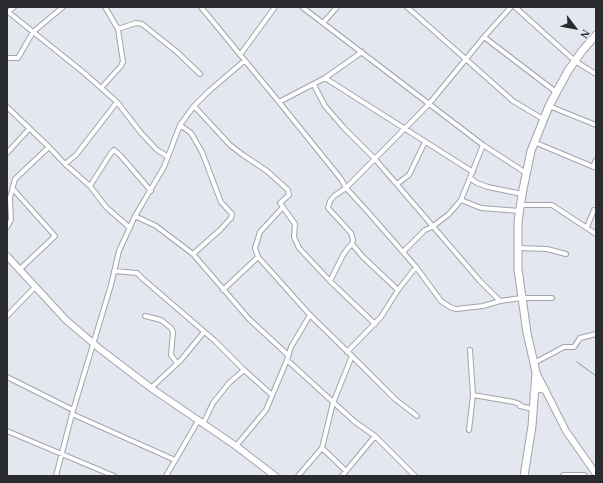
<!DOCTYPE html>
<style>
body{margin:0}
#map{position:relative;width:603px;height:483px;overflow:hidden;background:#e4e7ef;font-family:Georgia,serif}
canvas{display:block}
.frame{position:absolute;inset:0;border:8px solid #2a2b2e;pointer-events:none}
.north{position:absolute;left:555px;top:8px;width:40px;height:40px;-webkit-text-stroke:3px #e4e7ef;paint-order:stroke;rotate:122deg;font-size:11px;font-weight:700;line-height:16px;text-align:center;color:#2a2b2e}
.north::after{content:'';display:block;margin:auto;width:14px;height:18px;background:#2a2b2e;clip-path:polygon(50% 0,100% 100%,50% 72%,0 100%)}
</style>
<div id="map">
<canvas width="603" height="483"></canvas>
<div class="frame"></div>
<div class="north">N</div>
</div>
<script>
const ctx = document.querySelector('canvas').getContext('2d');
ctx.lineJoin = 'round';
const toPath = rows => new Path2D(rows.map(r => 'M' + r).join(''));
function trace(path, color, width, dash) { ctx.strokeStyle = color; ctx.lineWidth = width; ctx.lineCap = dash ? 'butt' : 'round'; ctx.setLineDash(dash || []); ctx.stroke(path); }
trace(toPath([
 [577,362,596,376]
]), '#7d9fa4', 1);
const street = toPath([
 [201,7,279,102,341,179,346,188,368,212,416,267,441,301,450,307,456,309,483,306,500,301,521,298,552,298],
 [302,7,483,145,526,173],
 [407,7,513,101,543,119],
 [515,7,575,61,596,74],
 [7,11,83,72,117,102,141,133,157,150,167,156],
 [8,12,14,7],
 [323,23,337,7],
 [118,29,136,23,142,24,177,52,200,74],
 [484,37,556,92],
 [240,55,275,7],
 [7,58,18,58,33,32,63,7],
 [325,78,473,172],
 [314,85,325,106,344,128,375,159,480,281,500,301],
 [101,88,121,66,123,62,118,29,105,7],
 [279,102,325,78,362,52],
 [194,106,230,145,243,155,267,171,288,190,289,195,280,203,295,224,294,237,299,248,330,281,375,324],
 [549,106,596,125],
 [7,107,49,147,65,164,90,186,106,207,130,228],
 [180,125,191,133,202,152,221,202,232,214,231,218,220,230,193,254],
 [534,142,596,168],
 [7,153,29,129],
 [65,164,76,155,117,102],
 [593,167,596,160],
 [470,178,477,183,488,187,522,194],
 [397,184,409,175,425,142],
 [90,186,111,153,114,150,120,155,151,191],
 [13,189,55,236,19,270],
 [461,200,481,208,520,211],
 [521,205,552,205,596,234],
 [283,207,260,232,255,248,258,257,310,315,352,356,395,399,417,416],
 [135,216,156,226,193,254,249,319,288,355],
 [7,227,11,220,10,198,15,179,49,147],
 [587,227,594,210],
 [352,244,353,240,351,233,328,208,330,201,334,196,346,188,429,104,484,37,511,7],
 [518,248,547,249,566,254],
 [403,252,425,230,432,227,449,214,461,200,483,145],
 [114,271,137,273,143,279,214,340,244,370,272,395],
 [330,281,343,255,348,248,352,244,363,257,398,290],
 [223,290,258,257],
 [7,316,35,287],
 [145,316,161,320,171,328,173,332,171,355,177,363],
 [347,352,381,317,398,290,416,267],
 [287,360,355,422,375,436,415,476],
 [534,363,564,347,574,347,580,338,596,334],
 [7,377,73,410],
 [151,388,181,360,204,332],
 [473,395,514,402,519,404,520,406,533,409],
 [72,414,175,460],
 [203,424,213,403,229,383,244,370],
 [469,430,473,395,470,350],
 [7,431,114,476],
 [236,446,266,410,287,360,291,347,310,315],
 [346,471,322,448,333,403,352,356],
 [56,476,72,414,111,285,119,251,135,216,164,167,180,125,194,106,208,92,244,61],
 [166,476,198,421],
 [298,476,322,448],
 [342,476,375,436]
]);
const secondary = toPath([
 [7,256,66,320,100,349,151,388,236,446,275,476],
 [536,372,566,431,596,474],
 [564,476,584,476]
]);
const primary = toPath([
 [534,392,538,388,544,389],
 [524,476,532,426,536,372,527,333,518,269,518,222,522,194,531,151,549,106,568,71,582,51,596,35]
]);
trace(street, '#a1a4ab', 6);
trace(secondary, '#a1a4ab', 8);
trace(primary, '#a1a4ab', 9);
trace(street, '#fff', 4);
trace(secondary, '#fff', 6);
trace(primary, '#fff', 7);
</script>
